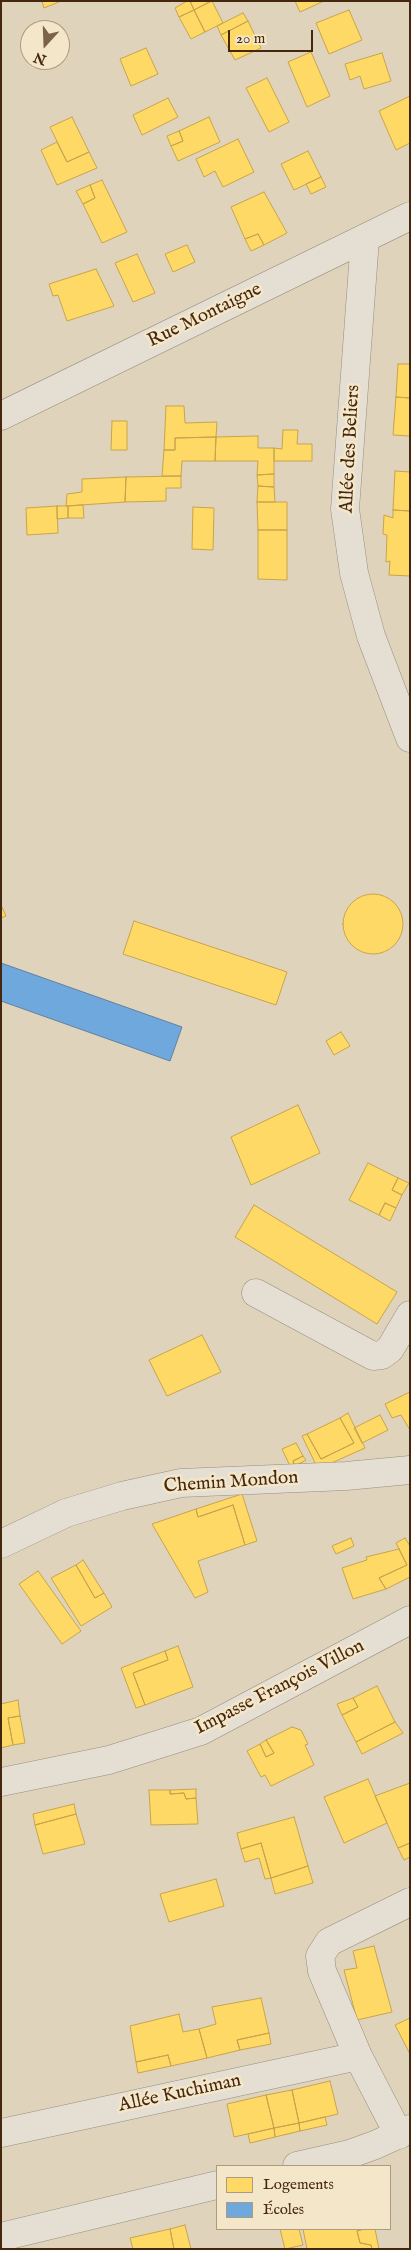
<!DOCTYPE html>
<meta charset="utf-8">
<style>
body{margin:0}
#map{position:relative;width:411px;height:2250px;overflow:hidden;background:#dfd3bb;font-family:"IM FELL English",serif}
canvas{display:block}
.frame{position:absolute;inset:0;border:2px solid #45270e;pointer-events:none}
.legend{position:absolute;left:216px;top:2165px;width:175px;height:65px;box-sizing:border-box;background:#f4e6c9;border:1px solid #ae9a7e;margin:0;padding:6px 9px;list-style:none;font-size:15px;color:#45270e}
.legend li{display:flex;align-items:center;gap:10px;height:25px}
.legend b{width:25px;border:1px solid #ae9a7e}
.north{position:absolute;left:20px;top:20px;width:50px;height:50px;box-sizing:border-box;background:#f4e6c9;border:1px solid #ae9a7e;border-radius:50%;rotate:200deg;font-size:14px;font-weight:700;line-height:20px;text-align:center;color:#45270e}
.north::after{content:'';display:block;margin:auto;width:18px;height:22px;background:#7b634b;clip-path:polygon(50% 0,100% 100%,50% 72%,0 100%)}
.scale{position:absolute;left:228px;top:30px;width:85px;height:22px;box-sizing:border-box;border:2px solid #45270e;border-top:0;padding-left:6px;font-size:15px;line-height:18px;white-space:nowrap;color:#45270e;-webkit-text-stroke:4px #f4e6c9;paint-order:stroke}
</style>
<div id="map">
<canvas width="411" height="2250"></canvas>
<div class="frame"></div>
<ul class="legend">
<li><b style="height:14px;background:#ffd966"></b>Logements</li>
<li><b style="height:14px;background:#6fa8dc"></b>Écoles</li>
</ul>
<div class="north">N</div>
<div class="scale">20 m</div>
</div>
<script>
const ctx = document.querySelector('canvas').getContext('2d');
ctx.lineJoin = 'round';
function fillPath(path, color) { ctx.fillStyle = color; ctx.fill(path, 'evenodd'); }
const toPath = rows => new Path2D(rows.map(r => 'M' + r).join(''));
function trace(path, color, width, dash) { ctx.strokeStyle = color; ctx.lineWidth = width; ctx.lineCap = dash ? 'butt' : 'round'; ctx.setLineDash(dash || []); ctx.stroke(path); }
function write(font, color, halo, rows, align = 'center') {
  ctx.font = font + ' "IM FELL English",serif'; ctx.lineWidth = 5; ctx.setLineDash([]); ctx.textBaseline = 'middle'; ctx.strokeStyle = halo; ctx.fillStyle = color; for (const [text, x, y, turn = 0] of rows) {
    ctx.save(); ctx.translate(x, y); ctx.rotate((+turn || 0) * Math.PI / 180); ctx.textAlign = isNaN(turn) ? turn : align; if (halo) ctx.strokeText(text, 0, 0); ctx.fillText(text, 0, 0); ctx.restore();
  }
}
const homes = toPath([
 [42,1,58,1,59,2,44,8,42,1],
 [187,1,190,1,194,10,179,17,175,8,187,1],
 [190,1,211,1,194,10,190,1],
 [212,1,223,23,205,32,194,10,212,1],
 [295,1,324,1,300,12,295,1],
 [194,10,205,32,191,39,179,17,194,10],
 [349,10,362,40,329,54,316,23,349,10],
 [243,13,248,21,221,35,217,26,243,13],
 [248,21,261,48,235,60,221,35,248,21],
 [146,48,158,74,131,86,120,59,146,48],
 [311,52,330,96,307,107,288,62,311,52],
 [382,53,391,81,364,89,360,76,350,80,345,64,382,53],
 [267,78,289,122,269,132,246,88,267,78],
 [410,96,410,143,396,150,379,111,410,96],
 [168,98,178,117,142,135,133,115,168,98],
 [72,117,89,152,67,162,50,127,72,117],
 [209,117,220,142,178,161,171,146,183,141,179,131,209,117],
 [179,131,183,141,171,146,167,136,179,131],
 [238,139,254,172,223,187,215,171,204,177,196,159,238,139],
 [57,142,67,162,89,152,97,168,57,185,41,150,57,142],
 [308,151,321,177,294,190,281,164,308,151],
 [321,177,326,187,311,194,306,184,321,177],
 [102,180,127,232,102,243,83,204,95,198,90,185,102,180],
 [90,185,95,198,83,204,76,191,90,185],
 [264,192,287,233,264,245,258,234,245,239,231,207,264,192],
 [258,234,264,245,251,251,245,239,258,234],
 [187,245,195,262,173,272,165,254,187,245],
 [137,254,155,293,133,302,115,263,137,254],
 [96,269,114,306,67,321,58,295,53,296,49,284,96,269],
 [398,364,410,364,410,398,396,397,398,364],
 [396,397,410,398,410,436,393,435,396,397],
 [166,406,184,406,185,423,217,422,216,437,175,438,175,450,164,450,166,406],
 [112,421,127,421,127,450,111,450,112,421],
 [283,430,298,430,297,444,312,444,312,461,274,461,274,448,282,449,283,430],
 [258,436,258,448,274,448,274,474,257,475,258,461,215,461,216,437,258,436],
 [216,437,215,461,182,461,181,476,162,476,164,450,175,450,175,438,216,437],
 [395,471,410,472,410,511,393,510,395,471],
 [274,474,274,487,258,486,257,475,274,474],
 [181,476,181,488,166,488,166,501,125,502,126,477,181,476],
 [126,477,125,502,66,506,67,494,82,492,82,479,126,477],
 [258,486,274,487,275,502,257,502,258,486],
 [257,502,287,502,287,530,258,530,257,502],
 [83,505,84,518,68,518,68,506,83,505],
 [57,506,68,506,68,518,57,519,57,506],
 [57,506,58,533,27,535,26,508,57,506],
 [193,507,214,508,213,550,192,549,193,507],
 [393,510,410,511,410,576,389,575,390,561,386,562,387,535,383,534,384,515,393,518,393,510],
 [258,530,287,530,287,580,258,579,258,530],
 '343 924a30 30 0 1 1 60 0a30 30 0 1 1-60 0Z',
 [1,905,6,916,1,918,1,905],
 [134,921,287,972,276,1005,123,954,134,921],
 [341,1032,350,1046,334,1055,326,1041,341,1032],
 [298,1105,320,1153,251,1185,231,1137,298,1105],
 [368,1163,398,1178,392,1190,402,1195,396,1208,385,1203,379,1215,349,1200,368,1163],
 [398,1178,409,1183,402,1195,392,1190,398,1178],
 [385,1203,396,1208,390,1221,379,1215,385,1203],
 [254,1205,397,1292,377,1324,235,1237,254,1205],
 [202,1335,221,1372,167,1396,149,1360,202,1335],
 [410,1392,410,1430,401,1415,392,1418,385,1404,410,1392],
 [348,1413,365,1448,318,1469,302,1436,307,1434,321,1459,354,1443,340,1418,348,1413],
 [380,1415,388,1430,362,1443,354,1428,380,1415],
 [340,1418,354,1443,321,1459,307,1434,340,1418],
 [296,1443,303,1456,293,1461,294,1464,290,1466,282,1449,296,1443],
 [303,1456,306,1460,295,1466,293,1461,303,1456],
 [242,1494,257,1541,245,1545,233,1505,198,1517,196,1509,242,1494],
 [233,1505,245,1545,198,1561,208,1592,195,1598,152,1524,196,1509,198,1517,233,1505],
 [351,1538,354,1546,336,1554,332,1546,351,1538],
 [405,1538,410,1546,410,1577,386,1589,379,1578,407,1565,396,1543,405,1538],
 [399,1549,407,1565,379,1578,386,1589,353,1599,342,1568,367,1560,366,1557,399,1549],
 [83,1560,104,1593,95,1598,76,1565,83,1560],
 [76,1565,95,1598,104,1593,112,1607,81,1626,51,1578,76,1565],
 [38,1571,81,1631,62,1644,19,1584,38,1571],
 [178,1646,193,1687,145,1705,133,1673,168,1660,165,1651,178,1646],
 [165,1651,168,1660,133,1673,145,1705,136,1708,121,1668,165,1651],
 [377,1686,395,1722,356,1742,342,1715,358,1707,353,1698,377,1686],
 [353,1698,358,1707,342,1715,337,1704,353,1698],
 [18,1700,20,1716,8,1718,13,1745,1,1748,1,1704,18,1700],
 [20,1716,25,1743,13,1745,8,1718,20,1716],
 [395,1722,403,1733,362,1754,356,1742,395,1722],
 [292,1727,301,1730,308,1744,305,1745,314,1765,271,1786,265,1775,261,1777,247,1751,260,1744,266,1757,274,1753,266,1740,292,1727],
 [266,1740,274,1753,266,1757,260,1744,266,1740],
 [368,1779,387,1823,344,1843,324,1797,368,1779],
 [410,1783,410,1843,398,1848,375,1796,410,1783],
 [196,1789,196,1798,186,1799,184,1793,170,1794,170,1790,196,1789],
 [149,1790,170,1790,170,1794,184,1793,186,1799,196,1798,198,1824,151,1825,149,1790],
 [74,1804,76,1814,35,1825,33,1814,74,1804],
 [76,1814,85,1844,43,1854,35,1825,76,1814],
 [294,1817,308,1866,271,1878,261,1843,241,1849,237,1833,294,1817],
 [261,1843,271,1878,265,1879,259,1858,245,1862,241,1849,261,1843],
 [410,1843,410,1857,404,1860,398,1848,410,1843],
 [308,1866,313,1883,275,1894,271,1878,308,1866],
 [216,1879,224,1906,169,1922,160,1894,216,1879],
 [374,1946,392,2012,357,2020,344,1970,357,1968,353,1951,374,1946],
 [261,1998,269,2033,237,2040,240,2050,207,2058,199,2029,216,2024,212,2007,261,1998],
 [179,2014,183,2032,199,2029,207,2058,171,2066,168,2055,136,2062,130,2026,179,2014],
 [410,2018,410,2054,395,2025,410,2018],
 [269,2033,271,2044,240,2050,237,2040,269,2033],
 [168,2055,171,2066,138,2073,136,2062,168,2055],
 [330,2081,338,2114,299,2123,292,2090,330,2081],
 [292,2090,299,2123,274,2128,266,2095,292,2090],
 [266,2095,274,2128,234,2137,227,2104,266,2095],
 [325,2117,327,2125,300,2131,299,2123,325,2117],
 [299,2123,300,2131,275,2137,274,2128,299,2123],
 [274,2128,275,2137,250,2143,248,2134,274,2128],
 [185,2225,191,2249,174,2249,170,2229,185,2225],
 [170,2229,174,2249,133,2249,130,2238,170,2229],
 [280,2229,299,2229,303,2245,285,2249,280,2229],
 [303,2229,364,2229,357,2231,360,2243,371,2245,372,2249,307,2249,303,2229],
 [364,2229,375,2229,379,2249,372,2249,371,2245,360,2243,357,2231,364,2229]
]);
fillPath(homes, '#ffd966');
trace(homes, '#c7a44c', 1);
const schools = toPath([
 [1,963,182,1027,170,1061,1,1001,1,963]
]);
fillPath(schools, '#6fa8dc');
trace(schools, '#62819e', 1);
const minor = toPath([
 [365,239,345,509,354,573,371,636,410,738],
 [1,416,410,216],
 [256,1293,373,1356,382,1355,390,1349,410,1315],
 [1,1544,66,1513,122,1496,181,1483,346,1476,410,1470],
 [1,1782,109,1760,201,1731,410,1620],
 [1,2133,358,2056],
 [399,2135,358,2056,322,1971,320,1956,329,1942,410,1902],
 [297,2166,350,2154,375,2145,410,2129],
 [1,2237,217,2185]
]);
trace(minor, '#978d7c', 29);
trace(minor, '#e5dfd3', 28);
write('19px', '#45270e', '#f4e6c9', [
 ["Rue Montaigne",205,316,-26],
 ["Allée des Beliers",351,449,-87],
 ["Chemin Mondon",231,1483,-4],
 ["Impasse François Villon",280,1688,-27],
 ["Allée Kuchiman",180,2094,-12]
]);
</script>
